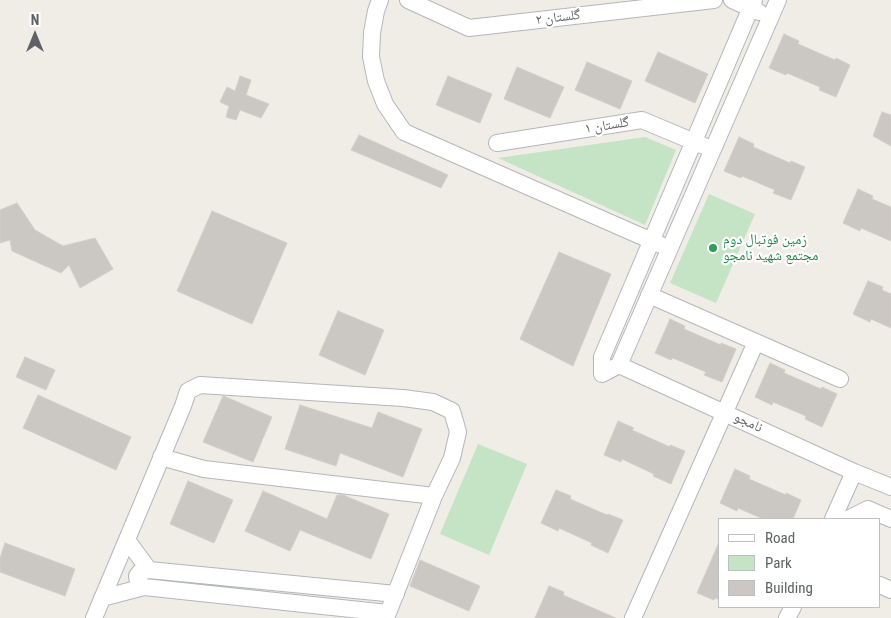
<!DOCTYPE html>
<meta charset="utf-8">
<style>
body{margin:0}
#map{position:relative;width:891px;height:618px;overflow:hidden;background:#efede6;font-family:"Roboto Condensed",sans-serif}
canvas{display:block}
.legend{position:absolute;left:718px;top:518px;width:162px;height:90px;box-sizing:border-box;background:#fff;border:1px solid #bfc0c2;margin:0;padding:6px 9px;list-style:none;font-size:15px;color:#5e6166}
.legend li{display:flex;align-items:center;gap:10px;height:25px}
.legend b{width:25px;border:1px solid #bfc0c2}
.north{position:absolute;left:10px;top:10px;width:50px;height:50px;-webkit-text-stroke:4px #fff;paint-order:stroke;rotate:0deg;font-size:14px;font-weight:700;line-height:20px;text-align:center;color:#5e6166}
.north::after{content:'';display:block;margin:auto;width:18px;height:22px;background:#5e6166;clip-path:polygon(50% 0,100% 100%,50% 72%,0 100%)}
</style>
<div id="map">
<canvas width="891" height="618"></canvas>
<ul class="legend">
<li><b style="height:6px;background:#fff"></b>Road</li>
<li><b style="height:14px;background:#c5e4c5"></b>Park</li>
<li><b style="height:14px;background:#cbc8c4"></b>Building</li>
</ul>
<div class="north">N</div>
</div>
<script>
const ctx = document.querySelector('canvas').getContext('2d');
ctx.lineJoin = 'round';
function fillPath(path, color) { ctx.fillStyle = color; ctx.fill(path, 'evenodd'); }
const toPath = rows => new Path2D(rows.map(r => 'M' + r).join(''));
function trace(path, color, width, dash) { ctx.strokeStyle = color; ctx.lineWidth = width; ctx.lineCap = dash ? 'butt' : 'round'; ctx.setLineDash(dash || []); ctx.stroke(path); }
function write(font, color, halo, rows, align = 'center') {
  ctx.font = font + ' "Roboto Condensed","Noto Naskh Arabic",sans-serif'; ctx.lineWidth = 4.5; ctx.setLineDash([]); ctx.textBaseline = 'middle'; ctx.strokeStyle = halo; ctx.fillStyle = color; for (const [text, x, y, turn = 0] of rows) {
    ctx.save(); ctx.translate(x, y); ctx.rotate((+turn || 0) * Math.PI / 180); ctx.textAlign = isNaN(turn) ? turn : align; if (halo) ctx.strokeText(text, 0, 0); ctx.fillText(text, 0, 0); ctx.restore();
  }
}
fillPath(toPath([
 [645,137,676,150,645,225,498,158],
 [709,194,755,214,716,303,670,283],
 [478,444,527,464,489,555,440,534]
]), '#c5e4c5');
const building = toPath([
 [784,34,799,41,798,44,835,60,836,58,850,65,836,97,819,90,820,87,787,73,786,75,769,68,784,34],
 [658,52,708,74,695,103,645,81,658,52],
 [587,62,632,81,620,109,575,90,587,62],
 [517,67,564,87,550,118,504,99,517,67],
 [240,76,251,80,246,95,269,104,261,118,240,110,236,120,226,117,229,106,220,102,227,87,235,91,240,76],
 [448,76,492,94,480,123,436,105,448,76],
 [882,112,891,115,891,146,873,136,882,112],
 [359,135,448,175,441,188,351,150,359,135],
 [739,137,754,144,753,147,790,163,791,161,805,167,791,200,773,193,775,190,742,176,741,178,724,171,739,137],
 [858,189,873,196,872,199,891,207,891,241,861,228,860,231,843,223,858,189],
 [17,203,35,230,63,246,95,238,113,269,80,288,69,265,61,273,12,251,10,240,0,243,0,210,17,203],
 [212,211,287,243,252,324,177,291,212,211],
 [559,252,611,274,573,366,520,339,559,252],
 [868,281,883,287,882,290,891,294,891,328,871,319,870,322,853,314,868,281],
 [338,311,384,330,365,375,319,355,338,311],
 [670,319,685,326,684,329,721,345,721,343,736,349,722,382,704,375,706,372,673,358,671,360,655,353,670,319],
 [25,357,55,370,46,390,16,377,25,357],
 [770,363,785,370,784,373,821,389,822,387,837,394,822,427,805,419,806,416,773,402,772,405,755,397,770,363],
 [38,395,131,437,116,470,23,428,38,395],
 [223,396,226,397,272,417,253,462,203,442,223,396],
 [300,405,372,428,378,412,422,429,403,477,340,453,336,466,285,449,300,405],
 [618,421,634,428,632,430,670,447,670,445,685,451,671,484,653,476,654,474,622,459,621,462,604,455,618,421],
 [735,469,750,476,749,479,786,495,786,493,801,500,793,519,763,519,738,508,737,511,720,503,735,469],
 [188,481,233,500,214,543,170,524,188,481],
 [556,490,571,496,570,499,607,515,608,514,623,520,608,553,591,545,592,543,559,528,558,531,541,523,556,490],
 [263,491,327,519,337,495,343,495,389,514,371,559,300,530,290,551,245,531,263,491],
 [720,540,720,600,715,598,714,600,697,593,720,540],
 [5,543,75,569,65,596,0,572,0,558,5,543],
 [420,560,480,586,469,611,410,586,420,560],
 [549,586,564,592,563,595,616,618,535,618,549,586]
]);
fillPath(building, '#cbc8c4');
trace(building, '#d3cfc5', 1);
const minor = toPath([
 [380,0,376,11,372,33,371,57,376,81,385,104,404,132,661,245],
 [408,0,469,28,714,0],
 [732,0,759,12],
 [754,0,602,357,602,374,619,365,778,0],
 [497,143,642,120,704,146],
 [649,295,840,379],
 [619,365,854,472,833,519],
 [161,457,204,469,434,496],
 [854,472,891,487],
 [848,519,868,509,891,519],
 [127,540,149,570],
 [880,585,891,590],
 [144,587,138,582,137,576,140,572,149,570,396,594],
 [102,598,144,587,388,613],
 [94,618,183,406,188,391,200,385,403,398,433,402,452,411,458,432,452,458,434,496,386,618],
 [633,618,756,342],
 [787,618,793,607]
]);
trace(minor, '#b3b6ba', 18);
trace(minor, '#fff', 16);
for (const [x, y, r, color] of [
 [713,248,5,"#2e9e5b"]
]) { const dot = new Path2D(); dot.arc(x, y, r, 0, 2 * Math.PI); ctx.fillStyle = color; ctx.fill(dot); trace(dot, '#fff', 2); }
write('14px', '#5e6166', '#fff', [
 ["گلستان ۲",558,18,-7],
 ["گلستان ۱",607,126,-9],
 ["نامجو",748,423,25]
]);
write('14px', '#27864d', '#fff', [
 ["زمین فوتبال دوم",723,240],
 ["مجتمع شهید نامجو",723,256]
], 'left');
</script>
